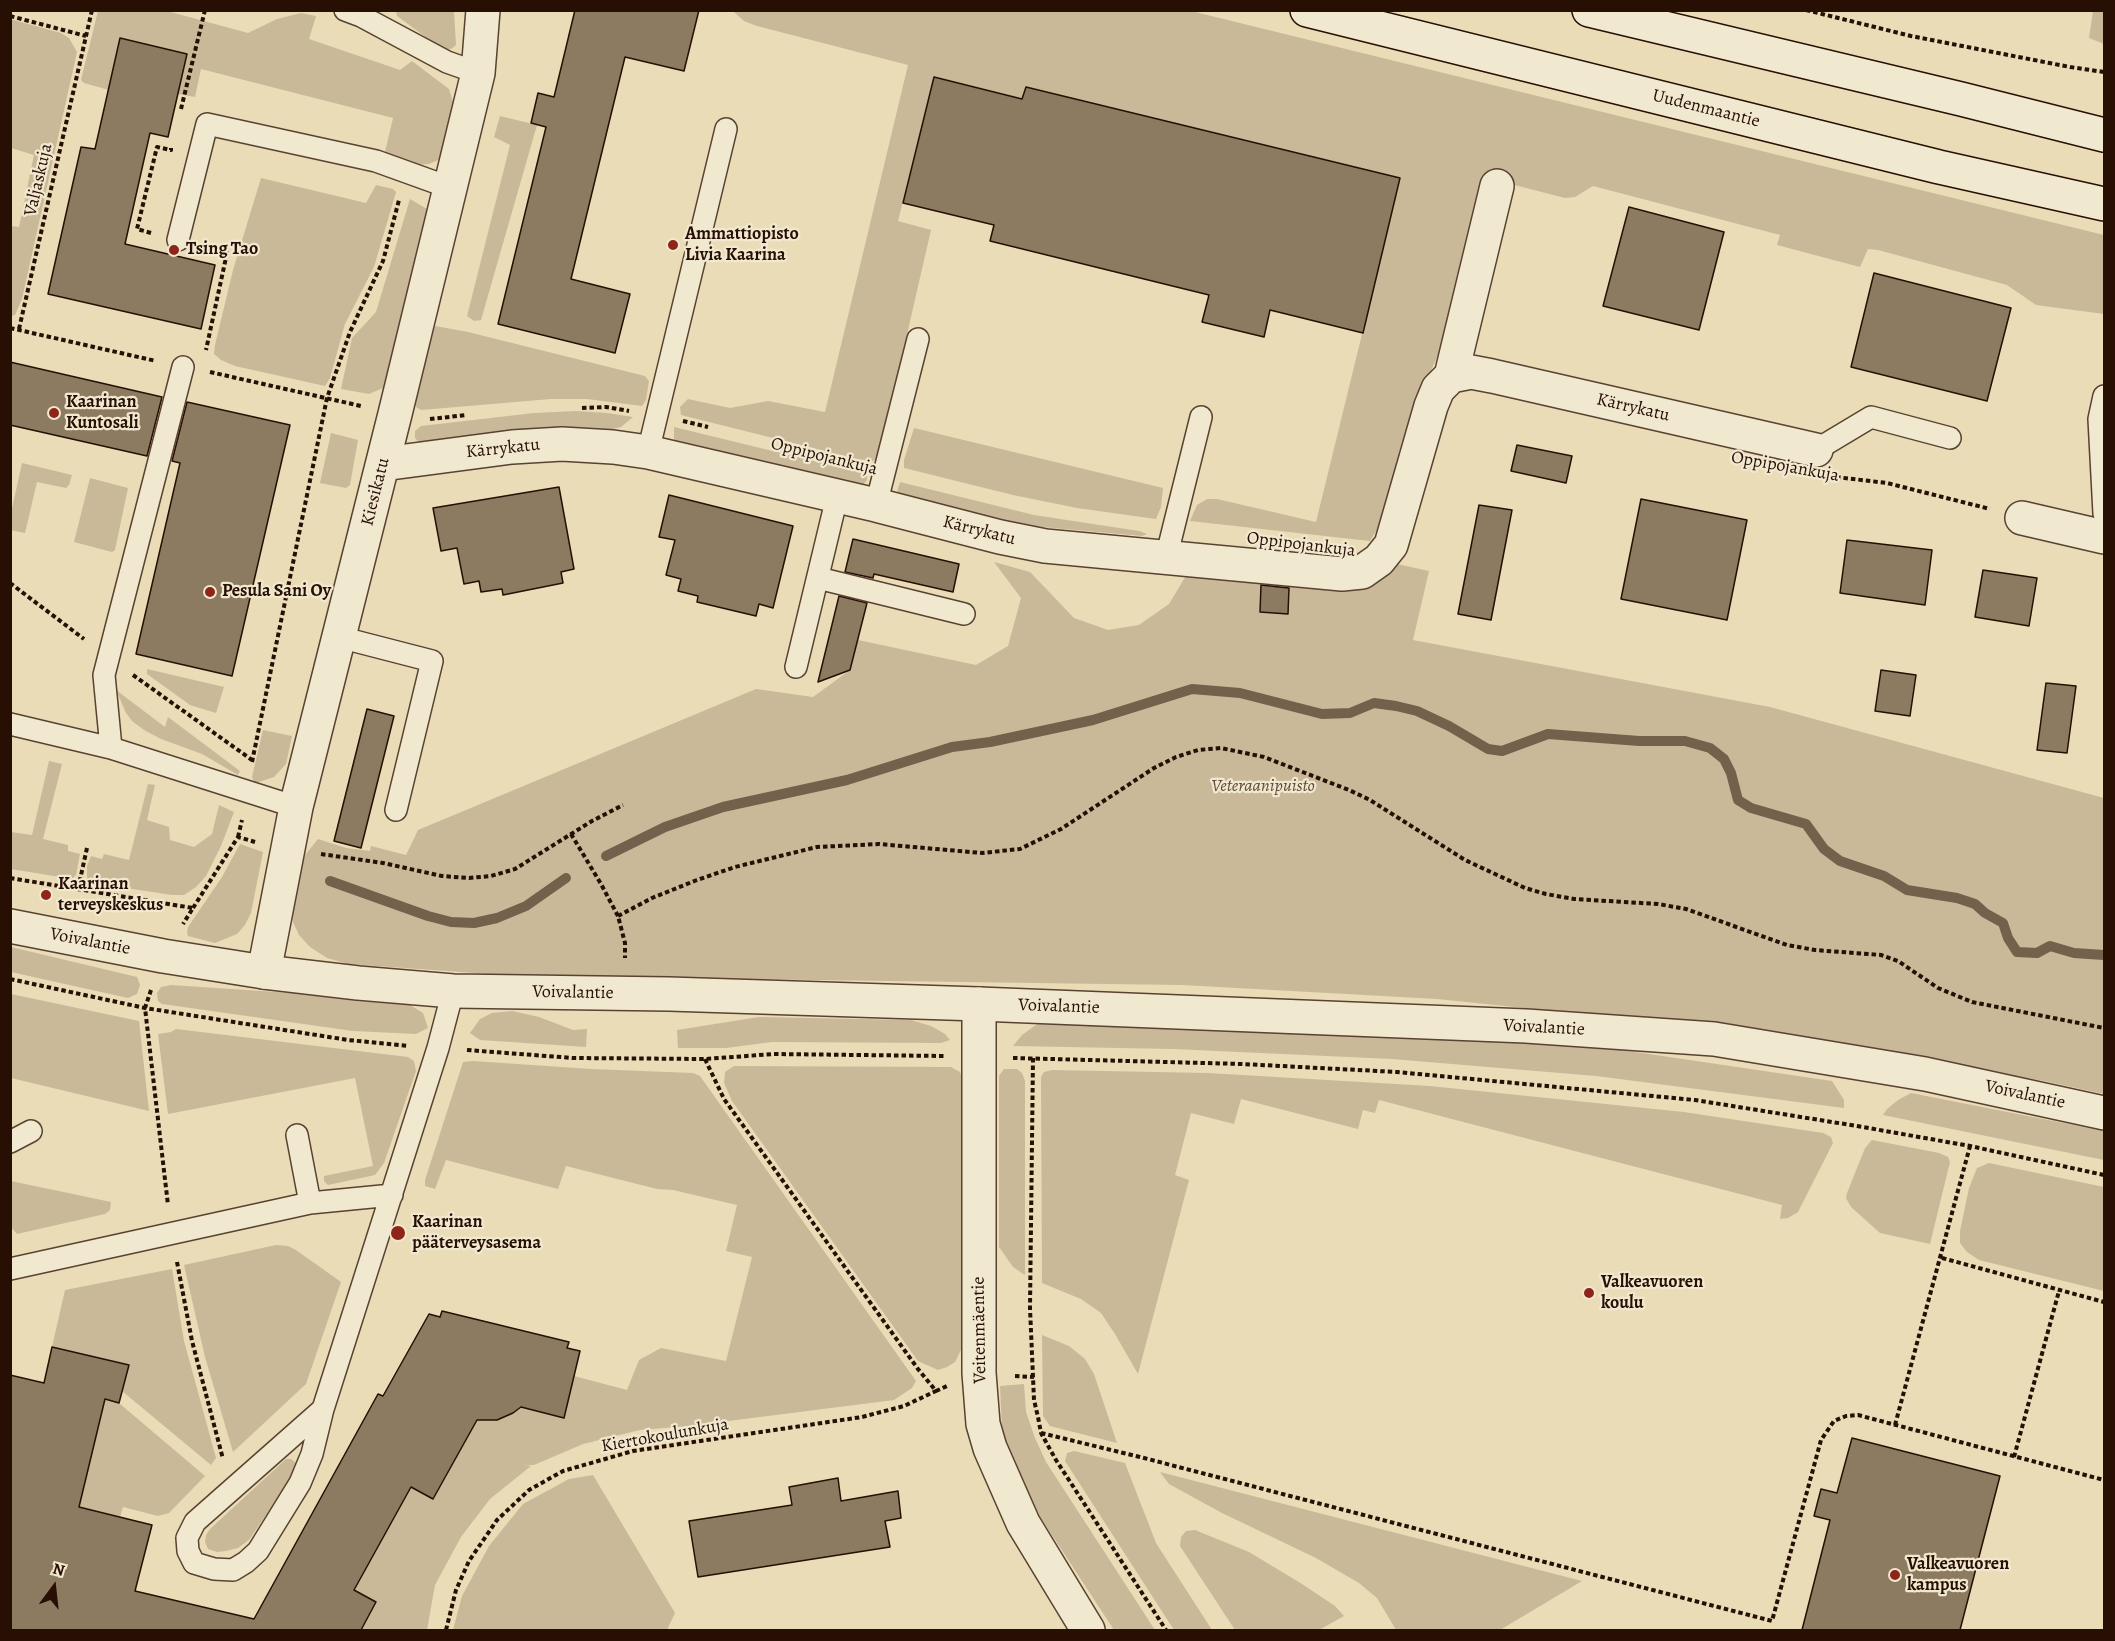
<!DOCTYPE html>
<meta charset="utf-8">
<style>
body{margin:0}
#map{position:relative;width:2115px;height:1641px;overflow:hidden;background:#eadcb7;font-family:Alegreya,serif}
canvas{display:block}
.frame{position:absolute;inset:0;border:12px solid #270f04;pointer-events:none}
.north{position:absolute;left:24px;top:1557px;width:60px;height:60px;-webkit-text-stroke:4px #f1e8d0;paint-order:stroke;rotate:15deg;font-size:16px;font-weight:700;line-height:24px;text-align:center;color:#270f04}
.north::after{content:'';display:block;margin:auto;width:21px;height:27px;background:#270f04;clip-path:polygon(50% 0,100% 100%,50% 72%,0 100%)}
</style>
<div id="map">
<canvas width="2115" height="1641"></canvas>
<div class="frame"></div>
<div class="north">N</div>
</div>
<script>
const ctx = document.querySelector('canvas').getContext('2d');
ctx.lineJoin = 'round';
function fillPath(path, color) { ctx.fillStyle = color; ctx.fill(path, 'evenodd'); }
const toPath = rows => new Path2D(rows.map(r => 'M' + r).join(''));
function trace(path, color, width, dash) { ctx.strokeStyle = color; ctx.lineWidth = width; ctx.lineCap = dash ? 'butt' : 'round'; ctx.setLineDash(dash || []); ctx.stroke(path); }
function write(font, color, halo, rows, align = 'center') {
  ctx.font = font + ' Alegreya,serif'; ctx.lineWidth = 4.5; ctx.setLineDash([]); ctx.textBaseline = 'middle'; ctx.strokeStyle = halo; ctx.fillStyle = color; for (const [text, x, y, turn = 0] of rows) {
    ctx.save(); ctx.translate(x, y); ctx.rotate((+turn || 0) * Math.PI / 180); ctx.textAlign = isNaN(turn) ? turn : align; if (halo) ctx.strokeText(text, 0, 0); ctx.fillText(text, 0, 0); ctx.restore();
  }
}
fillPath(toPath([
 [98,11,167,11,248,33,277,19,301,13,316,16,309,39,400,70,412,61,449,89,453,102,453,113,441,159,429,164,416,165,396,161,385,152,393,118,201,69,195,97,178,94,187,55,109,90,84,83,81,80],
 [396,11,454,11,456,45,451,49,442,49,397,16],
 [733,11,1191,11,2104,235,2104,314,2036,305,2007,285,1878,250,1868,249,1860,267,1777,245,1780,235,1593,186,1575,197,1565,198,1499,181,1438,355,1411,415,1399,452,1380,525,1370,541,1190,521,1197,505,1207,499,1217,499,1316,522,1400,179,1026,87,1022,99,934,77,898,221,931,230,879,456,873,461,857,459,681,415,680,407,688,399,730,408,768,401,825,412,908,65,757,26,744,21],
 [2093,11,2104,11,2104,44,2089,38],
 [10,19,61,33,69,38,77,52,22,299,15,315,11,316,11,226,19,227,34,155,11,148],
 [500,116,537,125,481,320,474,321,467,316,510,145,494,137],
 [261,178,366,203,376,185,393,189,396,192,374,267,345,324,330,378,325,386,235,366,221,360,214,354,215,345,233,270],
 [410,199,427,209,428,214,383,388,369,394,341,389,352,338,376,312],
 [435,326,468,332,645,376,649,381,646,400,642,406,587,399,551,399,421,410,416,407,414,400],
 [577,411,607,413,633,417,621,427,608,430,430,444,418,441,415,438,415,431,421,426,534,413],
 [674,427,867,474,867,480,863,485,679,443,674,440],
 [914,428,1163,488,1161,507,1156,519,1077,508,1013,495,904,468,904,460],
 [331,433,358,440,350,485,346,488,320,483],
 [22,463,72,475,69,485,66,488,37,482,25,533,10,530,11,513],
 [90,478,128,488,115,550,112,552,74,542],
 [900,482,1034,515,1139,531,1147,534,1142,536,1020,525,900,497,897,492],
 [994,562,1030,572,1074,618,1108,630,1139,625,1169,604,1187,574,1337,591,1363,586,1397,564,1429,571,1413,640,1770,707,2104,798,2104,1094,2044,1081,1839,1046,1641,1020,1437,999,1182,985,518,976,348,964,327,958,310,947,299,935,293,922,292,904,305,855,318,839,346,848,370,851,371,846,406,855,418,830,756,689,813,697,850,670,858,640,976,665,1008,646,1021,598],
 [147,669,224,687,216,713,190,705,147,674],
 [116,690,165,727,168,717,240,771,238,775,202,754,161,739,144,730,132,721,126,713],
 [263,730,292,736,286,764,274,777,259,782,254,782,252,777],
 [49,761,62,764,43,839,68,845,68,851,80,854,76,875,72,879,11,869,11,832,32,835],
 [148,784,155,785,147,820,169,827,170,840,194,847,212,834,219,805,234,812,221,846,206,876,196,887,184,895,172,895,87,882,87,866,91,856,102,859,104,854,129,860],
 [240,844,263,852,251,913,245,925,237,934,215,943,188,936,187,933,188,927,222,877],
 [11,947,137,977,140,985,137,994,128,998,11,972],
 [171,985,292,993,356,1001,410,1005,423,1013,428,1028,416,1034,353,1031,162,1004,158,1001,157,993,161,987],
 [11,994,139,1021,149,1111,11,1078],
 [512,1011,539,1017,573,1030,587,1029,586,1047,480,1040,470,1033,480,1019,492,1013],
 [759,1017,911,1020,931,1026,945,1034,950,1040,941,1043,772,1042,726,1048,678,1048,677,1030],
 [1040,1022,1499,1038,1608,1048,1832,1081,1844,1100,1844,1108,1596,1076,1392,1059,1173,1049,1013,1046,1022,1035],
 [176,1029,408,1057,414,1061,416,1071,384,1163,375,1175,328,1185,324,1181,324,1176,373,1166,355,1078,168,1114,158,1034,171,1032],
 [473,1061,591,1069,693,1073,700,1076,916,1381,912,1388,894,1400,689,1426,640,1430,583,1444,534,1465,525,1465,531,1466,490,1499,461,1537,435,1585,427,1630,361,1630,376,1603,354,1590,411,1487,433,1499,471,1431,470,1418,497,1420,513,1413,574,1376,627,1390,639,1360,661,1348,726,1361,752,1257,726,1251,737,1205,673,1190,657,1189,566,1166,558,1189,446,1160,435,1189,425,1186,425,1180,463,1062],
 [734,1066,951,1067,960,1072,964,1082,961,1350,955,1362,947,1367,938,1370,918,1361,732,1101,724,1083,725,1072],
 [1004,1069,1017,1069,1022,1073,1025,1081,1025,1275,1013,1267,999,1247,999,1076],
 [1052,1070,1208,1073,1430,1086,1684,1112,1823,1133,1831,1137,1833,1143,1798,1212,1788,1218,1780,1219,1782,1205,1379,1100,1375,1113,1363,1110,1358,1129,1241,1099,1234,1124,1191,1113,1175,1175,1189,1180,1138,1374,1115,1334,1101,1313,1081,1299,1042,1283,1041,1077,1044,1072],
 [1911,1093,2104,1131,2104,1160,1883,1115,1887,1109,1898,1100],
 [1872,1140,1939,1153,1948,1157,1950,1162,1930,1244,1880,1233,1851,1207,1846,1198,1847,1193,1865,1148],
 [1989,1163,2104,1187,2104,1291,1979,1260,1967,1252,1960,1243,1960,1231,1969,1188,1977,1168],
 [11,1181,111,1202,110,1210,105,1214,17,1234,11,1227],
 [276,1245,288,1246,296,1250,341,1282,306,1384,233,1452,205,1357,184,1265],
 [172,1269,184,1341,216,1458,211,1465,122,1391,129,1365,52,1347,65,1290],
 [1042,1335,1069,1346,1085,1359,1094,1374,1117,1443,1050,1426,1043,1416],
 [1024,1384,1026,1412,1035,1438,1046,1462,1155,1630,1114,1630,1033,1506,1010,1462,1002,1430,1000,1386],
 [105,1399,119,1403,205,1476,169,1513,158,1516,123,1507,120,1517,79,1507],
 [1074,1451,1125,1463,1156,1543,1212,1630,1174,1630,1065,1461,1067,1453],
 [286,1459,291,1459,295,1462,297,1466,295,1472,249,1540,238,1548,226,1551,217,1552,208,1549,205,1542,206,1535,210,1529],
 [1160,1472,1582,1581,1500,1630,1396,1630,1377,1598,1359,1583,1316,1558,1222,1513,1169,1484],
 [593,1475,675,1613,667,1630,453,1630,462,1596,489,1546,523,1504,569,1479],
 [1195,1530,1249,1552,1302,1584,1335,1606,1344,1616,1319,1630,1235,1630,1180,1546,1181,1537,1186,1531]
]), '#c9b999');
trace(toPath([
 [606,856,665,827,723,807,847,780,952,747,990,742,1093,720,1192,689,1240,693,1322,714,1350,713,1374,703,1396,706,1417,711,1449,726,1488,749,1502,751,1548,734,1639,741,1685,741,1710,748,1724,759,1731,773,1738,800,1751,808,1806,824,1824,849,1840,861,1884,876,1907,890,1957,898,1975,904,1985,913,2003,923,2008,938,2017,952,2037,953,2050,946,2074,953,2104,955],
 [330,881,428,916,451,922,474,923,497,918,526,906,566,878]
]), '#74604b', 10);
const building = toPath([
 [575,10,699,10,684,71,625,57,571,279,630,294,615,353,498,324,546,127,531,123,538,93,554,97,575,10],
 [120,38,187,54,168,137,150,133,125,244,215,265,201,329,48,294,81,147,95,149,120,38],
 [934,77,1022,99,1026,87,1400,178,1363,333,1270,310,1264,337,1202,322,1209,295,990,241,994,225,903,203,934,77],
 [1629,207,1724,232,1699,330,1603,306,1629,207],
 [1874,273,2011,308,1987,401,1851,367,1874,273],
 [10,362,162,397,147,456,10,425,10,362],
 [187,402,290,425,232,676,136,654,180,463,172,461,187,402],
 [1517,445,1572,456,1566,483,1511,471,1517,445],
 [559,487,574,569,561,572,563,583,503,595,502,589,481,592,479,581,464,584,457,548,441,551,433,508,559,487],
 [669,495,793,526,773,608,759,604,756,616,697,602,698,596,678,591,681,579,666,575,675,540,659,537,669,495],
 [1641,499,1747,520,1727,620,1621,599,1641,499],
 [1479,505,1512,510,1491,620,1458,614,1479,505],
 [853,539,959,564,953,592,874,574,873,578,845,572,853,539],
 [1847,540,1932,550,1925,605,1840,593,1847,540],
 [1983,570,2037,578,2029,626,1975,617,1983,570],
 [1261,585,1289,588,1288,614,1260,612,1261,585],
 [839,596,867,603,850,670,818,682,839,596],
 [1881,670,1916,675,1910,716,1875,711,1881,670],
 [2046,683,2076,686,2067,753,2037,750,2046,683],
 [367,709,394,716,361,848,334,841,367,709],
 [442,1311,569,1342,567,1348,580,1351,564,1418,521,1407,513,1413,497,1420,477,1420,433,1499,411,1487,354,1590,376,1602,361,1630,10,1630,10,1375,44,1383,52,1347,129,1365,119,1403,105,1399,79,1507,152,1525,135,1591,254,1619,378,1394,383,1396,429,1314,440,1317,442,1311],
 [1852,1438,2000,1476,1960,1630,1802,1630,1830,1520,1814,1516,1821,1489,1837,1493,1852,1438],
 [838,1478,841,1501,898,1491,901,1518,885,1521,890,1547,698,1577,689,1521,792,1505,789,1487,838,1478]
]);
fillPath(building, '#8c7a61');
trace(building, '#270f04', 1.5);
const service = toPath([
 [345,10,361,16,447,62,478,73],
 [178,240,207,124,376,161,451,188],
 [183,367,104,675,111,748,296,807],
 [2104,396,2099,419,2104,514],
 [1816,450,1871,417,1950,438],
 [648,452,726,129],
 [876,505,918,339],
 [1166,558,1201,417],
 [818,578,964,614],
 [339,637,432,661,396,810],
 [796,667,837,497],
 [10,724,111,748],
 [297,1135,310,1203],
 [10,1142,31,1131],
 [10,1269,310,1203,392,1195],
 [323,1409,195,1522,187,1538,188,1551,194,1563,214,1569,233,1570,246,1562,258,1551,300,1483,312,1454,323,1409,438,1048,453,991]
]);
const minor = toPath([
 [1451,376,1471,372,1492,376,1816,450],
 [383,464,512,447,562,444,613,447,648,452,876,505,1000,537,1045,546,1342,574,1362,572,1379,560,1391,545,1431,406,1438,389,1451,376,1497,186],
 [2022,518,2104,537],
 [264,972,296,807,395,414,478,73,483,10],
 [979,1004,979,1373,983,1424,990,1448,1023,1523,1088,1630]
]);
const tertiary = toPath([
 [10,926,163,956,264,972,358,983,453,991,669,994,979,1004,1526,1026,1714,1039,1925,1074,2104,1113]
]);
const secondary = toPath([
 [1307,10,1939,167,2104,204],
 [1589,10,1961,99,2104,135]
]);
trace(service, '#584231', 24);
trace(minor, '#584231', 36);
trace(tertiary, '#584231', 36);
trace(secondary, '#270f04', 36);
trace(toPath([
 [1806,10,1911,36,2070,67,2104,72],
 [10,16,86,36],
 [181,109,205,10],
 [151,233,137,229,157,147,171,150,171,148],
 [205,247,227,253,206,350],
 [10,328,156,361],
 [19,329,92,10],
 [210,372,361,406],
 [582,408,606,407,629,411],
 [430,419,467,415],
 [683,421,708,427],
 [1836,477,1887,483,1990,509],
 [10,583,84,639],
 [133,675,252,760],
 [252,762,327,398,350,332,383,261,399,200],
 [571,834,601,884,618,916,625,943,625,958],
 [238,837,242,820],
 [321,854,383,863,442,876,469,878,491,876,515,869,592,821,623,805],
 [10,878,193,908,183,924],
 [78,889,87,848],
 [193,908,238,837,255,842],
 [618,916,652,898,697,880,735,867,817,847,879,844,982,853,1020,849,1061,829,1154,768,1176,757,1198,750,1221,748,1264,757,1349,790,1370,800,1465,860,1525,888,1546,894,1574,899,1658,904,1686,909,1787,945,1815,950,1881,955,1898,961,1938,988,1972,1002,2104,1028],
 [10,979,145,1008,348,1040,409,1046],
 [151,990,145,1008,168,1205],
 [467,1050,573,1058,705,1059,774,1054,945,1056],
 [1013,1058,1242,1064,1397,1072,1695,1100,1857,1126,1970,1146,2104,1175],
 [1033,1058,1030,1308,1034,1400,1038,1417,1041,1433,1056,1460,1166,1630],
 [705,1059,724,1099,918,1369,936,1391,947,1386],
 [1942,1258,2104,1302],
 [177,1262,192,1341,223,1459],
 [1015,1376,1034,1377],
 [1895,1425,1970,1146],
 [1041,1433,1140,1457,1772,1621,1821,1440,1834,1421,1846,1416,1858,1415,2104,1480],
 [2014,1457,2059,1291],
 [446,1630,456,1590,469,1561,497,1520,529,1490,563,1471,633,1451,862,1417,904,1406,936,1391]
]), '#270f04', 4, [4.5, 3]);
trace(service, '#f1e8d0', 21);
trace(minor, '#f1e8d0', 33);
trace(tertiary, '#f1e8d0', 33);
trace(secondary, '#f1e8d0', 33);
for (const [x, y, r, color] of [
 [673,245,6,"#8f2418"],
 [174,250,6,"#8f2418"],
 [54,413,6,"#8f2418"],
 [210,592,6,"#8f2418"],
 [46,895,6,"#8f2418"],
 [398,1233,8,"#8f2418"],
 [1589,1293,6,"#8f2418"],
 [1895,1575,6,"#8f2418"]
]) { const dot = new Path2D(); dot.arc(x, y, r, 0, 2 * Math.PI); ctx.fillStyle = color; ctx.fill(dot); trace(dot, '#f1e8d0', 2); }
write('18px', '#270f04', '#f1e8d0', [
 ["Uudenmaantie",1706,109,14],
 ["Valjaskuja",39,180,-77],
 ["Kärrykatu",1633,408,13],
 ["Kärrykatu",503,449,-6],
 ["Oppipojankuja",824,457,14],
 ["Oppipojankuja",1785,467,10],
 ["Kiesikatu",376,492,-76],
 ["Kärrykatu",979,531,14],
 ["Oppipojankuja",1301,545,7],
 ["Voivalantie",90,942,11],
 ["Voivalantie",573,993,1],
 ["Voivalantie",1059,1007,2],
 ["Voivalantie",1544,1028,3],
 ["Voivalantie",2025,1095,12],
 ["Veitenmäentie",980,1330,-91],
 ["Kiertokoulunkuja",665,1436,-10]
]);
write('bold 18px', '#270f04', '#f1e8d0', [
 ["Ammattiopisto",685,235],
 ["Livia Kaarina",685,256],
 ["Tsing Tao",186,250],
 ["Kaarinan",66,403],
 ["Kuntosali",66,424],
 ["Pesula Sani Oy",222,592],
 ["Kaarinan",58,885],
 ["terveyskeskus",58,906],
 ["Kaarinan",412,1223],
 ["pääterveysasema",412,1244],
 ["Valkeavuoren",1601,1283],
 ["koulu",1601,1304],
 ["Valkeavuoren",1907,1565],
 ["kampus",1907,1586]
], 'left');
write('italic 18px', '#604a38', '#f1e8d0', [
 ["Veteraanipuisto",1263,787]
]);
</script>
